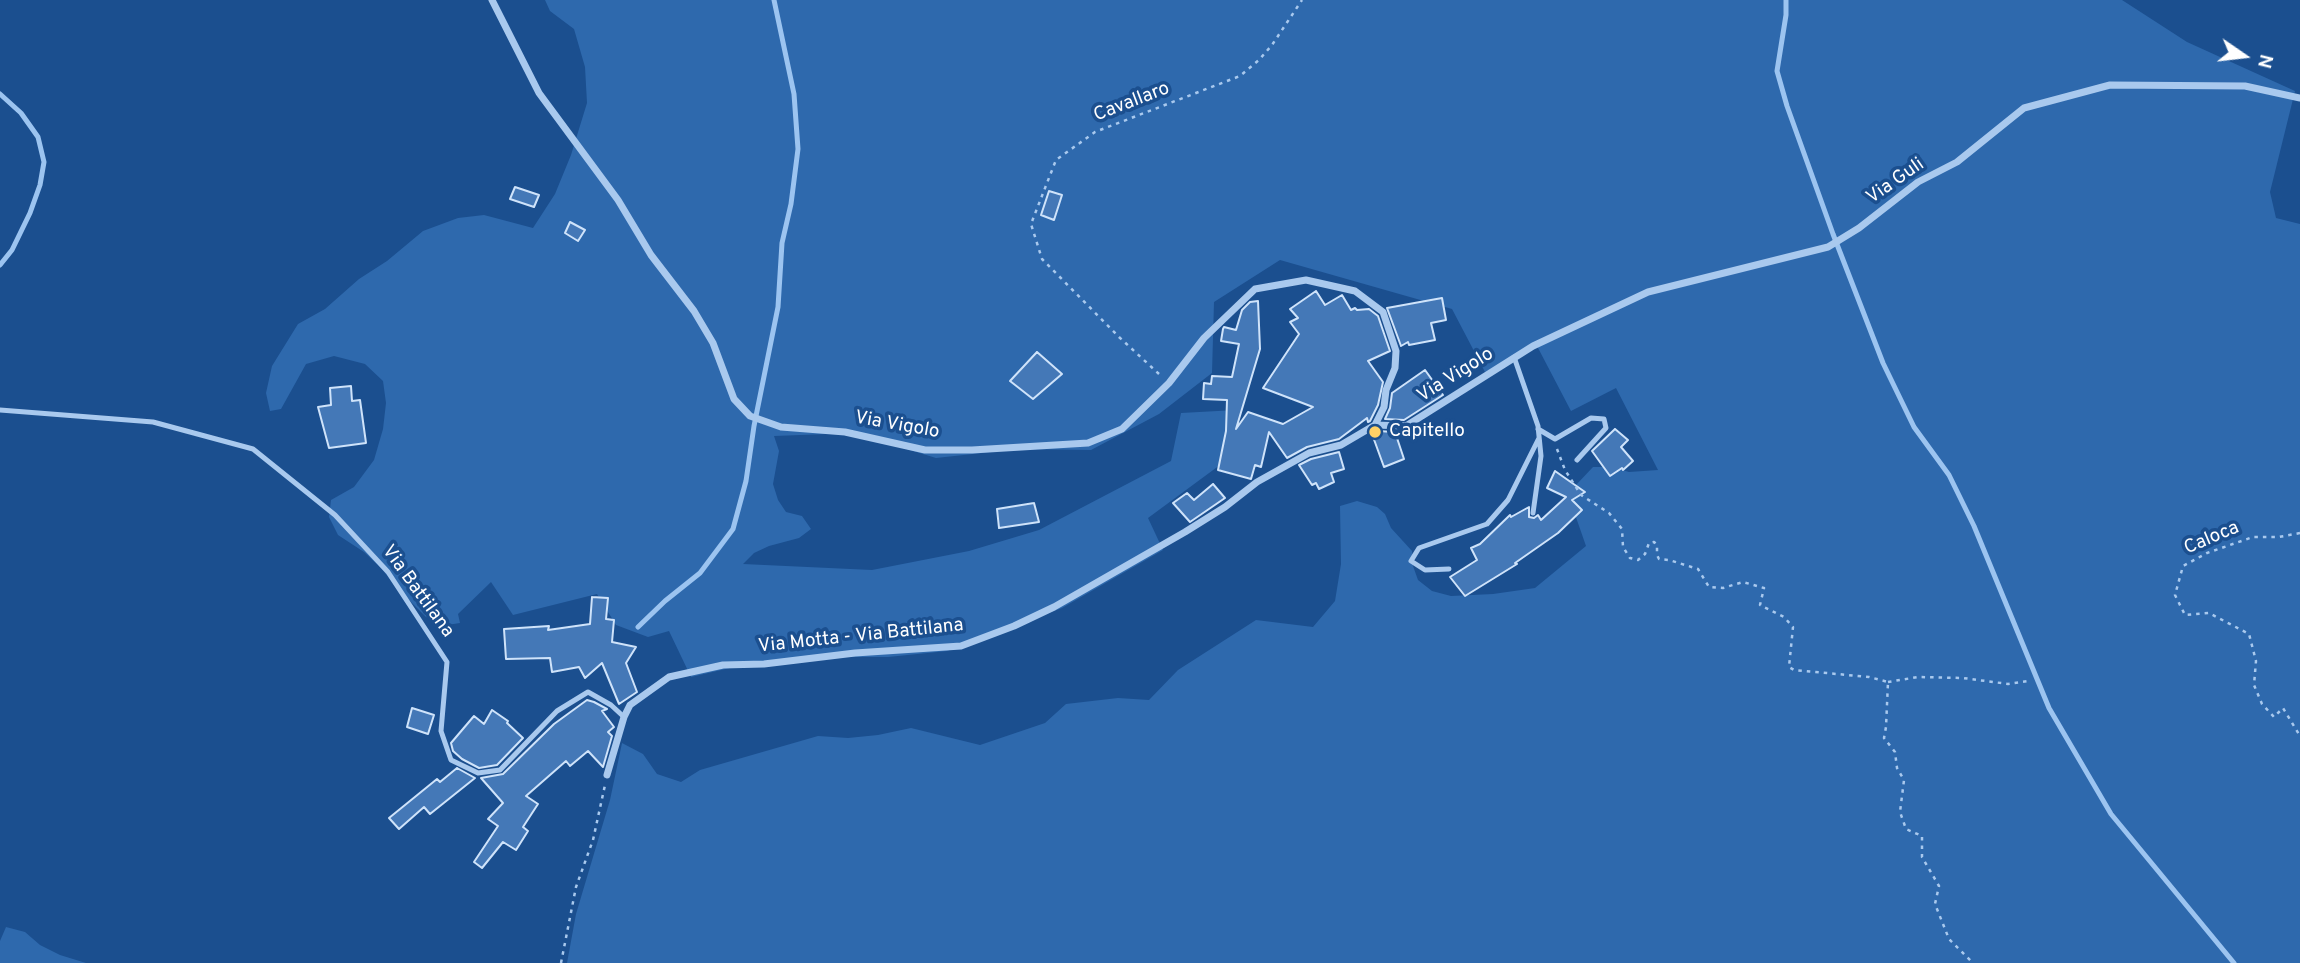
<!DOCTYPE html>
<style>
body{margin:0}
#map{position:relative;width:2300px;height:963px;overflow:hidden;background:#1b4f8f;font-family:Overpass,sans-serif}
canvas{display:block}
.north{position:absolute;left:2209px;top:21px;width:70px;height:70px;-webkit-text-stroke:5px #1b4f8f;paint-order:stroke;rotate:104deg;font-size:19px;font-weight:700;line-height:28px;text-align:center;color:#fff}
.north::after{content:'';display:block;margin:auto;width:24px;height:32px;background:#fff;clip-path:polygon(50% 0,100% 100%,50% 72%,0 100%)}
</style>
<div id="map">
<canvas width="2300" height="963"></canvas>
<div class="north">N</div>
</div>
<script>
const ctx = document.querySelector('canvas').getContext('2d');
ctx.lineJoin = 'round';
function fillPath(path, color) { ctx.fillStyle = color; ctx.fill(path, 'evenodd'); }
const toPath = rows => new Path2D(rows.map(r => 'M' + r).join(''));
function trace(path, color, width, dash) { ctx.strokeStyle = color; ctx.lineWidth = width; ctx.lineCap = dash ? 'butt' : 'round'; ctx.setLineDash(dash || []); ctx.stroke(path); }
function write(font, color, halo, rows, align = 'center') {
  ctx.font = font + ' Overpass,sans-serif'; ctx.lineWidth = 7; ctx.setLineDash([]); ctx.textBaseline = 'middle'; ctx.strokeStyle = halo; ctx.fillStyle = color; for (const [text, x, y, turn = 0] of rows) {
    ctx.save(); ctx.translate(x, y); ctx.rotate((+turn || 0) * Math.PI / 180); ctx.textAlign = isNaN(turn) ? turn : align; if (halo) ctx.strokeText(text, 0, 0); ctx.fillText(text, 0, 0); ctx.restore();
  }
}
fillPath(toPath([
 [545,0,2122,0,2187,42,2295,91,2270,192,2276,218,2300,224,2300,963,567,963,576,914,610,800,622,743,643,754,657,774,681,782,700,770,818,736,848,738,878,735,911,728,980,745,1045,723,1066,704,1118,698,1149,700,1178,670,1256,620,1313,627,1335,601,1341,564,1340,506,1357,501,1377,507,1385,514,1391,528,1412,551,1413,566,1418,580,1432,591,1451,596,1493,594,1535,588,1586,546,1571,503,1576,485,1593,467,1611,467,1629,472,1658,470,1616,388,1571,411,1537,346,1485,372,1452,309,1280,260,1214,302,1212,373,1159,414,1091,450,1019,449,936,458,854,433,774,436,779,451,773,484,778,500,786,512,802,516,811,529,799,538,769,546,754,553,743,564,872,570,969,551,1039,530,1171,461,1181,413,1236,410,1224,462,1148,518,1163,550,1062,608,947,651,888,657,832,657,747,664,691,677,669,631,648,637,616,625,597,594,513,615,491,582,458,614,460,623,447,625,426,617,396,587,382,569,364,552,338,535,329,517,331,500,354,487,374,460,383,429,386,403,383,381,365,364,334,356,306,364,281,409,270,411,266,393,272,366,298,324,325,309,359,279,387,261,423,231,458,218,484,215,533,228,555,194,571,155,587,103,585,67,574,29,550,11],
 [6,927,25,932,40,945,60,955,86,963,0,963,0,941]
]), '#2e69ad');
trace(toPath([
 [1786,0,1786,15,1777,71,1787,106,1833,234,1883,363,1914,427,1949,475,1974,526,2049,708,2111,814,2234,963],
 [0,94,21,113,38,137,44,162,40,185,30,213,12,250,0,265],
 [638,627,665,601,700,573,733,529,746,481,754,426,778,307,782,243,791,204,798,149,794,94,774,0]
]), '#9cc4f0', 5);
const building = toPath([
 [515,187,539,195,534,207,510,199,515,187],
 [1049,191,1062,195,1054,220,1041,215,1049,191],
 [570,222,585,230,578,241,565,233,570,222],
 [1316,291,1325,305,1342,295,1351,310,1355,308,1357,310,1369,309,1378,316,1390,351,1368,361,1383,382,1378,405,1370,421,1368,422,1367,418,1339,439,1307,447,1287,458,1269,432,1261,467,1255,465,1251,479,1218,470,1226,431,1227,400,1203,399,1204,383,1211,384,1212,376,1232,377,1239,344,1221,341,1223,329,1224,327,1236,330,1242,310,1250,302,1258,301,1260,349,1236,429,1248,412,1283,424,1313,407,1263,388,1299,334,1290,322,1298,318,1290,309,1316,291],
 [1442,298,1446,320,1431,323,1435,340,1409,345,1408,342,1401,346,1387,308,1442,298],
 [1037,352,1062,374,1033,399,1010,381,1037,352],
 [1425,370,1443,395,1404,420,1385,419,1390,408,1392,393,1425,370],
 [351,386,352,401,360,400,366,443,329,448,318,407,331,405,330,388,351,386],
 [1615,429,1628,440,1621,447,1633,461,1623,470,1622,468,1610,476,1592,451,1615,429],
 [1377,431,1395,432,1404,459,1384,467,1372,434,1377,431],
 [1339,452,1344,469,1331,473,1334,482,1319,489,1316,483,1312,485,1299,465,1311,459,1339,452],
 [1555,471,1585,492,1572,500,1582,510,1558,533,1515,563,1517,564,1465,596,1450,577,1477,560,1471,548,1480,544,1510,515,1511,517,1529,507,1529,517,1534,518,1538,515,1541,520,1566,497,1547,488,1555,471],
 [1213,484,1225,498,1190,522,1173,503,1187,493,1194,500,1213,484],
 [1034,503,1039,522,999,528,997,509,1034,503],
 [592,597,608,598,606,619,614,620,612,642,636,647,626,663,637,692,619,704,602,663,585,678,579,667,552,672,550,658,506,659,504,629,549,626,548,630,590,624,592,597],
 [587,700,594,702,607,709,602,711,614,727,608,732,612,736,603,767,588,751,570,766,566,761,526,796,538,804,523,827,528,831,516,850,503,842,482,868,474,862,498,826,488,819,503,803,481,778,503,774,554,724,587,700],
 [412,708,434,715,428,734,407,727,412,708],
 [492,710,508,721,507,723,523,738,497,765,479,768,462,759,453,751,451,743,474,716,484,724,492,710],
 [457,768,475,778,430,814,424,807,399,829,389,818,437,779,440,782,457,768]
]);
fillPath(building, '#4478b7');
trace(building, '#cfe3fa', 2);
trace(toPath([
 [1159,374,1119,337,1042,259,1031,224,1056,160,1095,132,1240,76,1259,60,1272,45,1302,0],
 [1557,449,1565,470,1581,495,1609,513,1622,529,1623,547,1630,558,1638,560,1645,554,1649,543,1654,542,1657,545,1657,555,1659,559,1669,560,1698,569,1709,587,1723,588,1743,582,1764,588,1760,605,1784,617,1793,627,1789,667,1794,670,1869,677,1888,682,1886,727,1884,738,1895,752,1897,768,1904,780,1900,812,1906,829,1922,836,1922,857,1939,886,1935,904,1949,939,1973,963],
 [2300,533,2279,537,2253,537,2207,553,2183,566,2175,595,2185,615,2209,613,2249,634,2256,661,2254,685,2262,704,2274,717,2283,708,2300,736],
 [1888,682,1918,677,1963,678,2008,684,2029,681],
 [561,963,576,887,593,840,605,785]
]), '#a9c9ee', 2.5, [3.5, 5]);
trace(toPath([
 [1514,357,1538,426,1541,456,1533,513],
 [0,410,153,422,253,449,335,515,388,572,447,662,441,731,451,760,478,773,500,770,557,711,588,692,611,705,624,717],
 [1538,429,1555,439,1591,418,1604,419,1606,428,1577,460],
 [1449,569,1425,570,1411,561,1419,548,1487,524,1508,500,1539,438]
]), '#a9c9ee', 5);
trace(toPath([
 [492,0,539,93,618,200,651,255,694,311,713,343,734,399,750,416,781,427,845,432,925,450,972,450,1088,443,1122,429,1169,383,1204,338,1255,289,1306,280,1355,291,1383,312,1396,351,1395,368,1386,390,1384,407,1375,425,1341,445,1309,453,1257,482,1225,507,1185,532,1054,607,1014,626,961,646,855,653,764,664,723,665,669,677,630,705,624,717,607,775],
 [1375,425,1406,426,1533,346,1648,292,1828,247,1859,228,1918,182,1957,162,2024,108,2110,85,2245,86,2300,98]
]), '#a9c9ee', 7);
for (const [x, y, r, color] of [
 [1375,432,7,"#ffd166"]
]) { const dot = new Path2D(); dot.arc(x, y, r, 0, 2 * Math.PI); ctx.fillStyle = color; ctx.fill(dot); trace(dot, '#1b4f8f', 2.5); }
write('19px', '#fff', '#1b4f8f', [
 ["Cavallaro",1132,103,-21],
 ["Via Guli",1896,182,-35],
 ["Via Vigolo",1456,376,-32],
 ["Via Vigolo",897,426,10],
 ["Caloca",2212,539,-23],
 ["Via Battilana",417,592,54],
 ["Via Motta - Via Battilana",861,637,-6]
]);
write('19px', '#fff', '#1b4f8f', [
 ["Capitello",1389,432]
], 'left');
</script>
